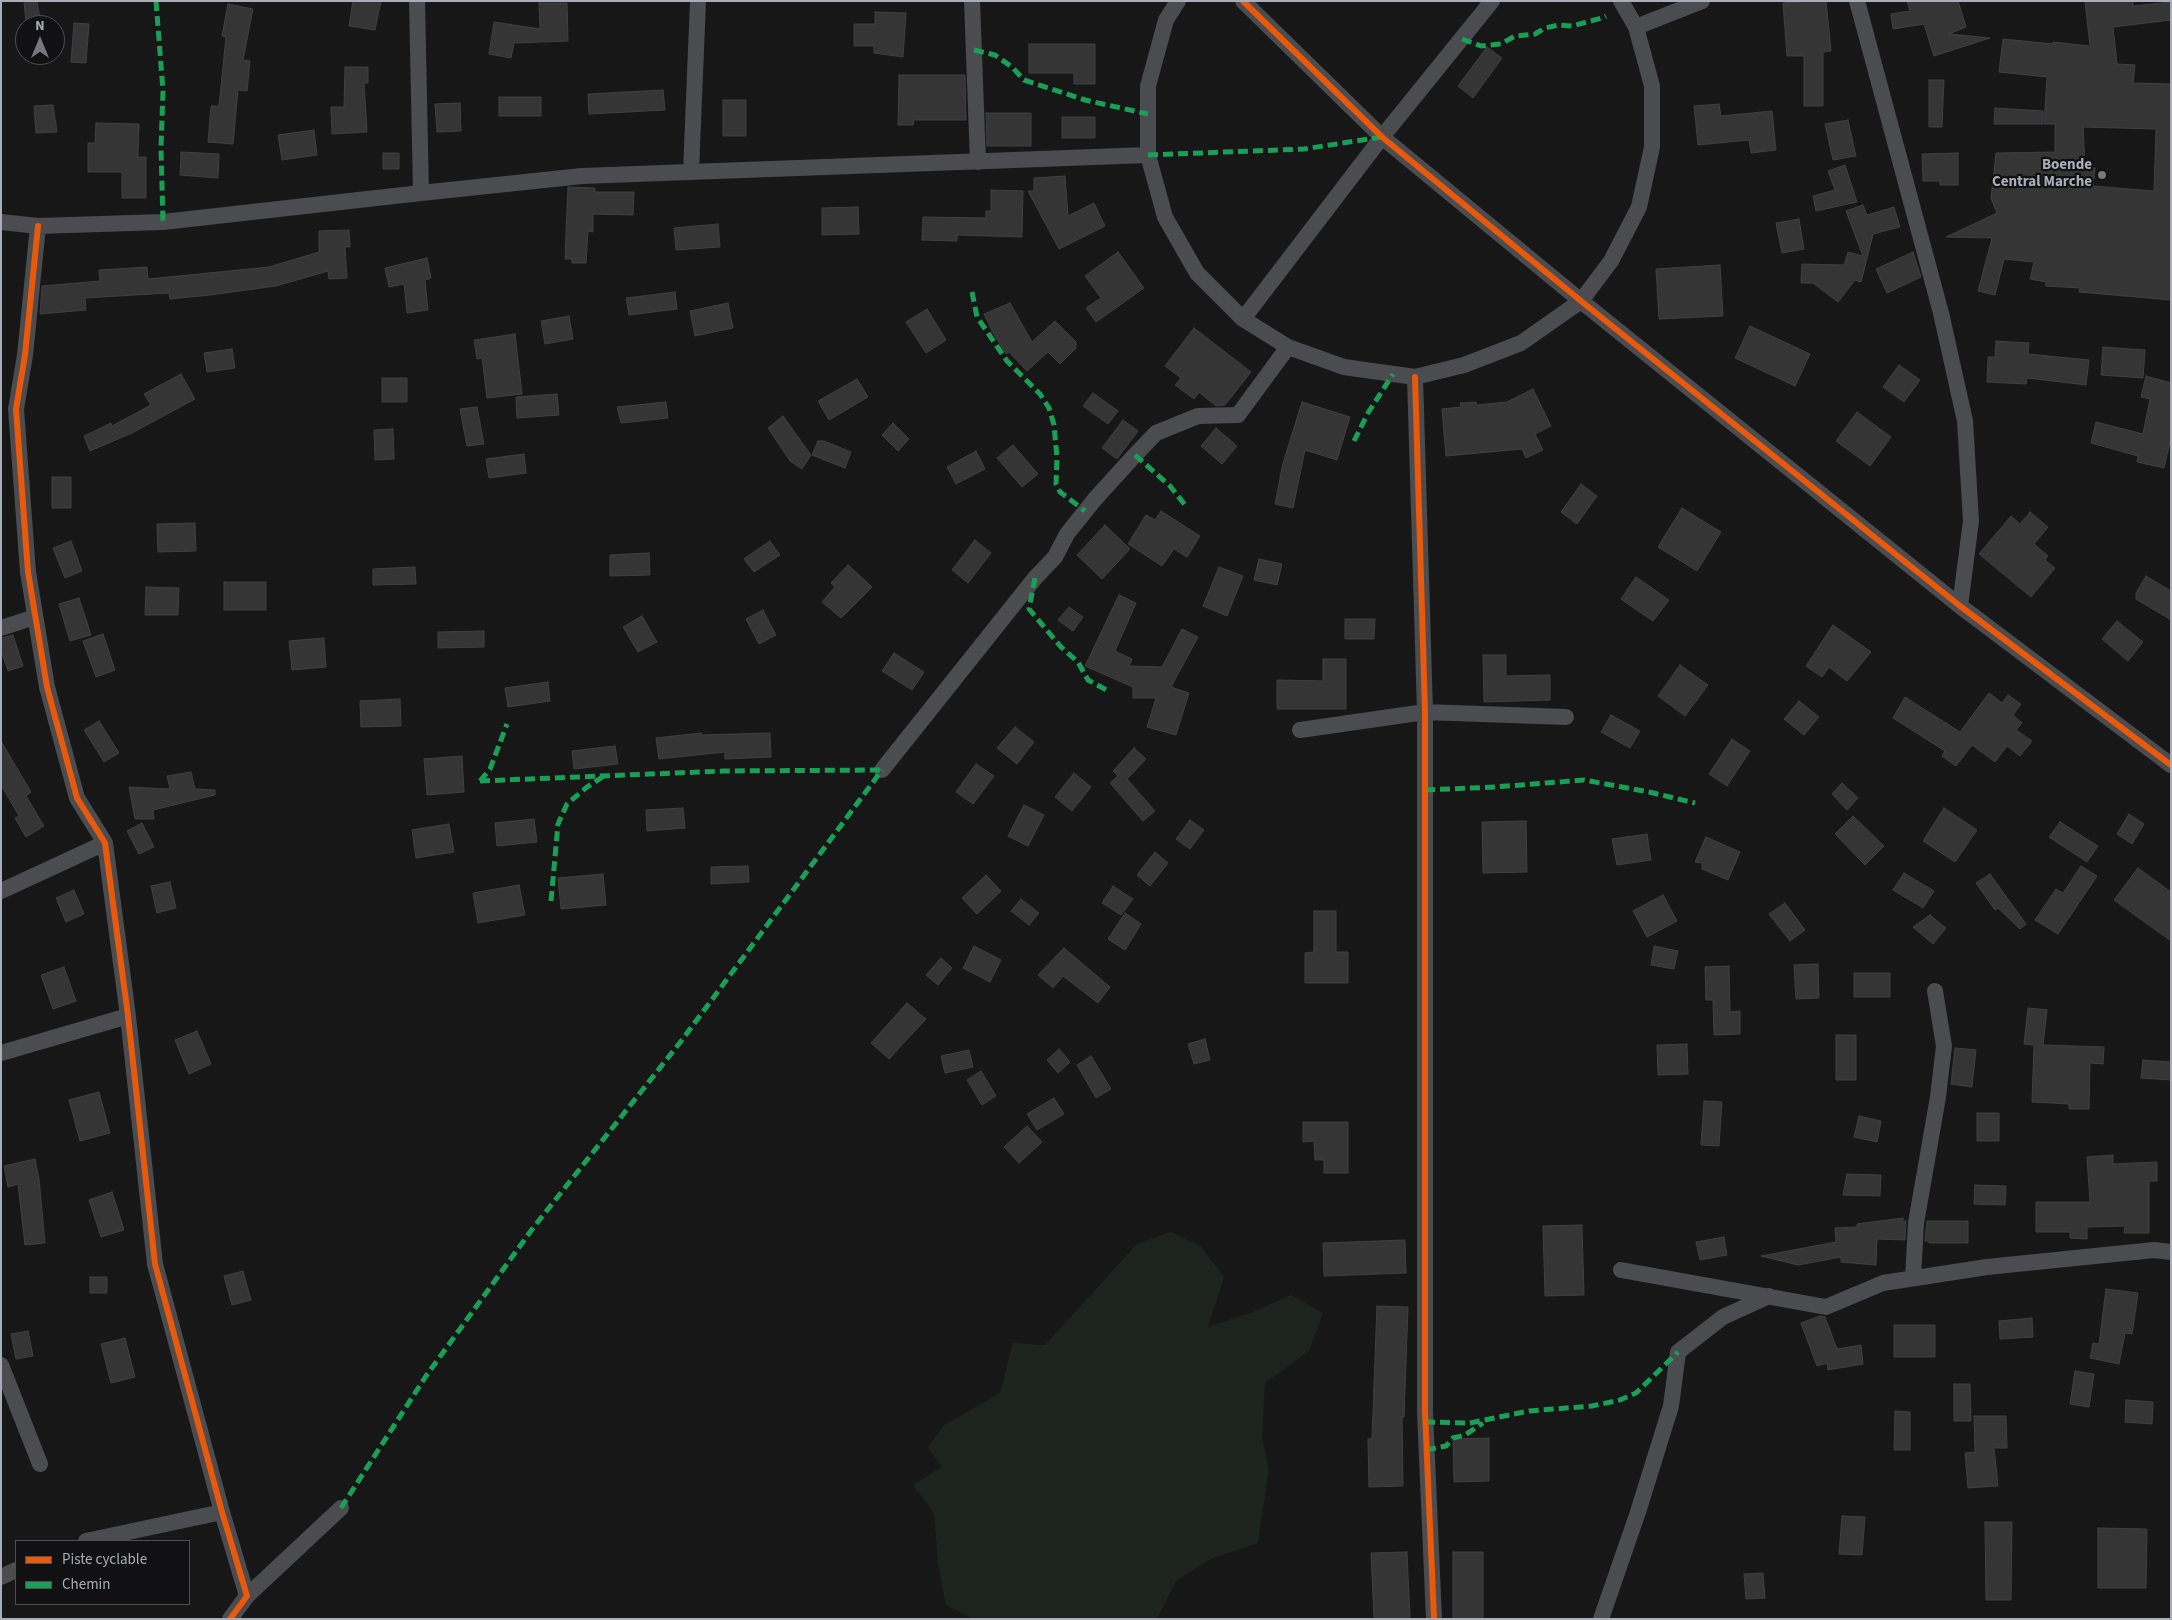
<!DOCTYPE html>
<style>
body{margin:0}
#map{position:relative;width:2172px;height:1620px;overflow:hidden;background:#171717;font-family:"Source Sans 3",sans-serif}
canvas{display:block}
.frame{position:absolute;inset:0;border:2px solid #a8adb8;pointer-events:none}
.legend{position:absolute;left:15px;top:1540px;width:175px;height:65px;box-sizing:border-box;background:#111113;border:1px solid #4d4f55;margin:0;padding:6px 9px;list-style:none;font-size:15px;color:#a8adb8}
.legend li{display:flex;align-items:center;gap:10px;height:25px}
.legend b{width:25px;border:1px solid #4d4f55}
.north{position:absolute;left:15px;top:15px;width:50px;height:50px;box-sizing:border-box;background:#111113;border:1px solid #4d4f55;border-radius:50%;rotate:0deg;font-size:14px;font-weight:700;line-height:20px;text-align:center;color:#a8adb8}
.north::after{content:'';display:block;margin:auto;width:18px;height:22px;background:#757880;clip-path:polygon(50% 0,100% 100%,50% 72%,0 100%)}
</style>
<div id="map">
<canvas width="2172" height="1620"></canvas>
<div class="frame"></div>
<ul class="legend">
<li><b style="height:6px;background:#e8590c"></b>Piste cyclable</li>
<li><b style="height:6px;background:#1a9f57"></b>Chemin</li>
</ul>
<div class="north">N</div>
</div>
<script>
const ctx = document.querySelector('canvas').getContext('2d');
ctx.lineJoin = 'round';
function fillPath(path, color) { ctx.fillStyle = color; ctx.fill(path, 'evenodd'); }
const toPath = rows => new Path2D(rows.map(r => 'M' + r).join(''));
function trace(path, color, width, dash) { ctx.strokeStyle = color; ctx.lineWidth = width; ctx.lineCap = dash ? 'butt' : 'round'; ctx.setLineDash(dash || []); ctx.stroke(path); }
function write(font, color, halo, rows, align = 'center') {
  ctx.font = font + ' "Source Sans 3",sans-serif'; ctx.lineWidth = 4.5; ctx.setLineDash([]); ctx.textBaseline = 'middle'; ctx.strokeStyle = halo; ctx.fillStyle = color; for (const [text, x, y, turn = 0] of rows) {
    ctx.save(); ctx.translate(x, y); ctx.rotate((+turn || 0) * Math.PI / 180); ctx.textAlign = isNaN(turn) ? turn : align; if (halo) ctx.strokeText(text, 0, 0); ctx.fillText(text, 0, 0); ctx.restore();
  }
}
fillPath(toPath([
 [1171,1232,1200,1246,1224,1277,1208,1327,1250,1313,1291,1295,1323,1313,1309,1351,1265,1383,1262,1437,1269,1469,1258,1543,1210,1559,1176,1581,1157,1619,973,1619,946,1605,938,1565,934,1513,913,1485,942,1467,928,1447,944,1425,1000,1393,1013,1343,1045,1345,1137,1244]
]), '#1d241e');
const building = toPath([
 [24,1,37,1,41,25,25,25,25,55,45,55,46,57,25,60,20,25,26,24,24,1],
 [353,1,381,1,375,30,349,26,353,1],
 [1809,1,1826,1,1831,51,1823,52,1823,106,1804,106,1804,56,1787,56,1783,3,1809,1],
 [1907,1,1958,1,1966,27,1949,34,1990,38,1934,56,1924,24,1893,29,1891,14,1910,11,1907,1],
 [2085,1,2133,1,2133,6,2171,2,2171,20,2113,27,2117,64,2135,65,2133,83,2171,84,2171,300,2079,292,2080,288,2046,286,2046,282,2030,279,2034,262,2004,259,1995,295,1978,291,1992,238,1946,237,1997,213,1991,198,1996,153,2055,152,2055,124,2044,124,2047,77,1999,72,2003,39,2054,44,2053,42,2090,46,2085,1],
 [2083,127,2156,129,2154,191,2093,186,2095,168,2085,167,2083,127],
 [539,3,567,3,568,41,514,43,511,58,489,54,494,22,540,29,539,3],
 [228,4,253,9,243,60,250,61,247,91,238,90,233,144,208,142,211,106,219,106,226,37,222,36,228,4],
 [875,12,906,13,903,57,874,53,874,46,854,46,854,24,875,24,875,12],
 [74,23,89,24,86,63,71,62,74,23],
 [1029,44,1095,44,1095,84,1074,84,1074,73,1029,73,1029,44],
 [1487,47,1502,58,1473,98,1458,86,1487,47],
 [345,67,368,67,368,83,364,83,367,132,332,134,331,107,344,107,345,67],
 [899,75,965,75,966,120,914,120,913,125,898,125,899,75],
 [1929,80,1944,80,1942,127,1929,127,1929,80],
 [663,90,665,110,589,114,588,94,663,90],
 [499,97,541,97,541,116,499,116,499,97],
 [723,100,746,100,746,136,723,136,723,100],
 [460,103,461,131,437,132,435,104,460,103],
 [1719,104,1721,116,1772,111,1776,150,1751,153,1749,140,1698,145,1694,106,1719,104],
 [53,105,57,132,36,133,34,106,53,105],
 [1995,108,2043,111,2043,124,1994,124,1995,108],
 [986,113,1031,113,1031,146,987,146,986,113],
 [1062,117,1095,117,1095,138,1062,138,1062,117],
 [1848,120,1856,156,1833,160,1825,124,1848,120],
 [96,123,139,124,138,157,146,157,146,198,122,198,122,172,88,172,88,143,95,143,96,123],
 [314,130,317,155,282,160,278,135,314,130],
 [181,152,219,154,218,178,180,175,181,152],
 [383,153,399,153,399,169,383,169,383,153],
 [1958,153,1958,185,1940,185,1940,181,1923,181,1922,154,1958,153],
 [1845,165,1857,202,1816,211,1813,196,1835,190,1828,171,1845,165],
 [1065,176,1068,216,1094,203,1105,226,1059,249,1028,191,1034,191,1034,178,1065,176],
 [568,187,595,188,595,192,634,192,633,215,593,214,593,232,588,231,586,263,572,263,572,259,565,259,568,187],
 [991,190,1023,191,1022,237,957,235,957,241,922,240,923,217,986,218,986,211,991,211,991,190],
 [1863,205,1867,215,1894,207,1900,227,1873,234,1861,282,1855,280,1838,302,1813,283,1801,283,1802,264,1844,265,1848,252,1863,256,1846,211,1863,205],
 [858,207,859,234,822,235,822,208,858,207],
 [1799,219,1804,249,1782,253,1776,223,1799,219],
 [718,224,720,247,676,250,674,228,718,224],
 [349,230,350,247,345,247,347,278,329,279,328,271,276,286,210,295,170,299,169,293,85,298,86,310,40,314,42,286,100,281,99,270,147,267,148,279,269,267,319,252,319,231,349,230],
 [1118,252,1144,288,1096,322,1086,308,1101,298,1085,276,1118,252],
 [1913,252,1921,277,1887,293,1876,269,1913,252],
 [427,258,431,278,425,280,428,310,407,313,404,284,389,287,385,268,427,258],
 [1720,265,1723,316,1659,319,1656,269,1720,265],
 [675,292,677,309,629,315,626,298,675,292],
 [728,303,733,328,695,336,690,311,728,303],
 [1010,303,1032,342,1055,321,1076,342,1076,348,1060,364,1048,352,1027,371,1009,352,1006,354,992,331,984,314,1010,303],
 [927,309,946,340,926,353,906,322,927,309],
 [569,316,573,339,545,344,541,321,569,316],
 [1750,326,1810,354,1795,386,1735,358,1750,326],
 [1194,328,1251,372,1225,405,1216,406,1199,392,1194,399,1175,385,1181,378,1165,366,1194,328],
 [515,334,522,394,487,398,482,358,477,359,474,340,515,334],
 [1996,341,2029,343,2028,354,2089,360,2086,385,2027,378,2026,384,1987,382,1988,357,1995,357,1996,341],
 [2103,347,2145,350,2143,378,2101,375,2103,347],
 [232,349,235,368,207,372,204,353,232,349],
 [1899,365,1920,380,1904,402,1883,387,1899,365],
 [181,374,195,399,132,433,90,451,84,436,111,423,112,426,151,405,144,394,181,374],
 [2146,376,2171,383,2171,437,2164,468,2137,462,2138,456,2091,443,2096,422,2143,434,2150,399,2141,397,2146,376],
 [382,378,407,378,407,402,382,402,382,378],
 [857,379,868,397,829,420,818,401,857,379],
 [1533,389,1551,426,1535,434,1543,450,1526,458,1522,449,1446,456,1442,409,1461,407,1460,403,1476,402,1477,405,1507,402,1533,389],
 [1093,393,1118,411,1108,424,1083,406,1093,393],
 [557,394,559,415,517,418,516,397,557,394],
 [666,402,668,418,621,423,617,407,666,402],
 [1302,402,1350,417,1337,460,1305,450,1293,508,1275,504,1283,463,1302,402],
 [477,407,484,444,467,446,460,409,477,407],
 [1857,412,1891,437,1870,466,1836,441,1857,412],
 [783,416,811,455,802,469,790,461,768,428,783,416],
 [1123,420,1138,431,1117,459,1102,448,1123,420],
 [893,423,909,439,898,451,882,435,893,423],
 [1216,428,1237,446,1222,464,1201,446,1216,428],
 [393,429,394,459,375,460,374,430,393,429],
 [818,441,824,441,851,452,845,468,812,455,818,441],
 [1013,445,1038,474,1022,487,997,458,1013,445],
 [976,451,985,469,956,484,947,467,976,451],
 [524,454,526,473,489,478,486,459,524,454],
 [52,477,71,477,71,508,52,508,52,477],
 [1581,484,1597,496,1577,524,1561,512,1581,484],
 [1682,508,1721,532,1697,571,1658,547,1682,508],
 [1161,511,1200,536,1187,557,1174,549,1162,566,1128,544,1146,515,1155,520,1161,511],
 [2030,512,2048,527,2034,544,2048,556,2045,560,2055,568,2031,597,1979,554,2011,516,2020,524,2030,512],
 [195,523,196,551,158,552,157,524,195,523],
 [1105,525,1130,549,1102,579,1077,555,1105,525],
 [975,540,991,553,968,583,952,570,975,540],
 [71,541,82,571,65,578,53,548,71,541],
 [770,541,780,555,754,572,744,559,770,541],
 [649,553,650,575,610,576,610,555,649,553],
 [1259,559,1282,564,1277,585,1254,580,1259,559],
 [848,565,872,587,841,618,822,602,835,587,831,583,848,565],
 [415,567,416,584,373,585,373,569,415,567],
 [1219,567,1243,576,1227,616,1203,606,1219,567],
 [2146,576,2171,591,2171,620,2136,599,2136,593,2146,576],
 [1636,577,1669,600,1653,621,1621,599,1636,577],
 [224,582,266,582,266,610,224,610,224,582],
 [146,587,179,588,178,615,145,615,146,587],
 [1119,595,1136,603,1115,651,1132,659,1129,666,1162,667,1182,629,1198,637,1171,687,1189,693,1176,735,1147,727,1156,698,1133,698,1133,687,1085,666,1119,595],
 [79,598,91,635,70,641,59,604,79,598],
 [1069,607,1083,617,1073,631,1058,620,1069,607],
 [763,610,776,635,759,644,746,619,763,610],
 [642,616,657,642,638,652,623,627,642,616],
 [1345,619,1375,619,1374,639,1345,639,1345,619],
 [2117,621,2143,642,2128,661,2102,639,2117,621],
 [1833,625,1871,652,1847,681,1829,667,1822,677,1806,666,1833,625],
 [484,631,484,647,438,648,438,632,484,631],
 [103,634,115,670,96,677,83,641,103,634],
 [13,635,23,666,8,671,1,650,1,638,13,635],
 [324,638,326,667,292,670,289,641,324,638],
 [894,653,924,672,912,690,882,671,894,653],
 [1483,655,1506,655,1506,676,1550,675,1550,700,1484,702,1483,655],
 [1323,659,1346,659,1346,709,1277,709,1277,680,1323,681,1323,659],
 [1680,665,1708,685,1685,716,1658,696,1680,665],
 [548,682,550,701,508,707,505,688,548,682],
 [1989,693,2002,703,2008,695,2021,704,2013,715,2022,723,2016,730,2032,741,2020,756,2007,746,1995,762,1972,745,1956,766,1942,756,1945,751,1893,718,1905,697,1960,732,1989,693],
 [400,699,401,726,361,727,360,701,400,699],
 [1799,701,1819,717,1804,735,1784,719,1799,701],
 [1611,715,1640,731,1630,748,1601,732,1611,715],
 [99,721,119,753,104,762,84,730,99,721],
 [1015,727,1034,742,1017,764,997,748,1015,727],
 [701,733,701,735,770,733,771,757,725,759,725,752,659,759,656,738,701,733],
 [1732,739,1750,751,1727,786,1709,774,1732,739],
 [1,741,31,792,26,796,44,826,26,837,15,818,19,816,1,785,1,741],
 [615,746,618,764,574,769,572,751,615,746],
 [1134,748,1146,759,1127,779,1155,811,1143,821,1110,783,1118,776,1113,771,1134,748],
 [462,756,464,792,427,795,424,759,462,756],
 [976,764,994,776,973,804,956,792,976,764],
 [191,772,195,789,215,790,215,795,153,810,154,819,135,819,129,787,170,789,167,776,191,772],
 [1074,773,1091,787,1072,811,1055,797,1074,773],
 [1842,783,1858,798,1847,810,1832,794,1842,783],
 [1024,805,1044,815,1028,846,1008,836,1024,805],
 [683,808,685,828,647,831,646,810,683,808],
 [1944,808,1977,830,1955,862,1923,841,1944,808],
 [2129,814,2144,824,2132,844,2117,834,2129,814],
 [1853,816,1884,846,1865,865,1835,834,1853,816],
 [534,819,537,842,497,846,495,823,534,819],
 [1190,820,1204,830,1190,849,1176,839,1190,820],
 [1526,821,1527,872,1483,873,1482,822,1526,821],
 [2060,822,2098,846,2087,862,2049,837,2060,822],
 [142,823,154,847,139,854,127,831,142,823],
 [449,824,454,852,416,858,412,830,449,824],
 [1647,834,1651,860,1617,865,1612,839,1647,834],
 [1706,837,1740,852,1728,880,1702,869,1702,863,1695,862,1706,837],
 [1155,852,1168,863,1150,886,1137,875,1155,852],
 [748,866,749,882,711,884,711,867,748,866],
 [2081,866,2097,876,2058,934,2035,920,2056,889,2063,893,2081,866],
 [2138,868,2171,892,2171,941,2114,900,2138,868],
 [1904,873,1934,891,1923,908,1893,890,1904,873],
 [603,874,606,905,561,909,558,878,603,874],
 [1990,874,2026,924,2020,929,1998,908,1995,910,1976,883,1990,874],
 [986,875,1001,891,977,914,962,898,986,875],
 [170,882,176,908,157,913,151,886,170,882],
 [519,885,525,915,478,923,473,893,519,885],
 [1113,886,1133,899,1121,915,1102,903,1113,886],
 [74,890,84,914,66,922,56,898,74,890],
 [1663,895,1677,921,1647,937,1633,911,1663,895],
 [1021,899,1039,913,1029,925,1011,911,1021,899],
 [1785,903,1805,930,1790,941,1769,914,1785,903],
 [1314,911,1336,911,1336,952,1348,952,1348,983,1305,983,1305,953,1314,952,1314,911],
 [1125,913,1141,924,1125,950,1108,939,1125,913],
 [1930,915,1946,928,1933,944,1913,927,1930,915],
 [974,946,1001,960,990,982,963,968,974,946],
 [1654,946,1678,951,1674,969,1651,965,1654,946],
 [1064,948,1110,987,1098,1003,1063,976,1053,988,1038,975,1064,948],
 [941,958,952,968,938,985,926,975,941,958],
 [1818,964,1819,998,1796,999,1794,965,1818,964],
 [1729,966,1730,1012,1740,1011,1740,1034,1714,1035,1713,1000,1706,1000,1705,967,1729,966],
 [64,967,76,1001,53,1009,41,975,64,967],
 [1854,973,1890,973,1890,997,1854,997,1854,973],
 [907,1003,926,1019,889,1059,871,1043,907,1003],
 [2028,1008,2047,1010,2043,1045,2104,1047,2103,1064,2090,1063,2089,1109,2069,1109,2069,1104,2032,1102,2034,1045,2024,1044,2028,1008],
 [197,1031,211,1064,189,1074,175,1040,197,1031],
 [1836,1035,1856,1035,1856,1080,1836,1080,1836,1035],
 [1205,1039,1210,1060,1194,1064,1188,1044,1205,1039],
 [1687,1044,1688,1074,1658,1075,1657,1045,1687,1044],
 [1955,1048,1976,1050,1972,1087,1951,1084,1955,1048],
 [1059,1049,1070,1062,1058,1073,1047,1060,1059,1049],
 [969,1050,973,1067,945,1073,941,1056,969,1050],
 [1091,1056,1111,1089,1096,1098,1077,1065,1091,1056],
 [2143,1060,2171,1062,2171,1080,2141,1078,2143,1060],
 [981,1071,996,1096,982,1105,967,1080,981,1071],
 [99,1092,110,1133,80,1141,69,1100,99,1092],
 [1054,1098,1064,1114,1037,1130,1027,1114,1054,1098],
 [1704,1101,1722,1102,1719,1146,1701,1145,1704,1101],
 [1977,1113,1999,1113,1999,1141,1977,1141,1977,1113],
 [1859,1116,1881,1121,1877,1142,1854,1137,1859,1116],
 [1303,1122,1348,1122,1348,1173,1324,1173,1324,1160,1315,1160,1314,1141,1303,1142,1303,1122],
 [1027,1126,1042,1142,1019,1163,1004,1147,1027,1126],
 [2113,1155,2113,1164,2157,1162,2157,1181,2149,1181,2149,1233,2124,1233,2125,1226,2087,1227,2087,1239,2070,1238,2070,1232,2036,1232,2036,1202,2090,1202,2087,1157,2113,1155],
 [35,1159,39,1179,45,1243,25,1245,18,1184,8,1187,4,1166,35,1159],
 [1847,1174,1881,1175,1880,1196,1843,1195,1847,1174],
 [1975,1185,2006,1186,2005,1205,1974,1204,1975,1185],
 [112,1192,124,1230,101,1237,89,1200,112,1192],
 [1903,1218,1903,1221,1906,1221,1905,1240,1877,1239,1876,1265,1841,1262,1841,1257,1798,1265,1761,1256,1836,1242,1835,1228,1857,1227,1857,1224,1903,1218],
 [1927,1221,1968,1221,1968,1243,1929,1243,1929,1241,1925,1241,1927,1221],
 [1582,1225,1584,1295,1545,1296,1543,1226,1582,1225],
 [1724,1237,1727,1255,1700,1260,1696,1242,1724,1237],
 [1405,1240,1406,1273,1324,1276,1323,1243,1405,1240],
 [243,1271,251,1300,232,1305,224,1276,243,1271],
 [90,1277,107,1277,107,1293,90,1293,90,1277],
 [2106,1289,2138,1293,2132,1334,2125,1333,2119,1364,2090,1358,2093,1343,2099,1344,2106,1289],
 [1377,1306,1408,1307,1404,1417,1402,1417,1403,1486,1369,1487,1368,1439,1372,1439,1377,1306],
 [1820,1316,1825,1317,1837,1349,1861,1345,1863,1364,1828,1370,1827,1363,1817,1366,1801,1323,1820,1316],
 [2032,1318,2033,1337,2000,1339,1999,1321,2032,1318],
 [1894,1325,1935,1325,1935,1357,1894,1357,1894,1325],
 [28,1331,33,1356,16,1359,11,1334,28,1331],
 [125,1338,135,1377,111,1383,101,1344,125,1338],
 [2075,1371,2094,1374,2089,1407,2070,1404,2075,1371],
 [1954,1384,1970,1384,1971,1421,1954,1421,1954,1384],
 [2126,1400,2153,1402,2152,1424,2125,1422,2126,1400],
 [1895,1411,1910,1412,1910,1450,1894,1450,1895,1411],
 [1974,1416,2006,1416,2007,1448,1994,1448,1998,1486,1968,1488,1965,1453,1975,1452,1974,1416],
 [1489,1438,1489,1481,1454,1482,1453,1439,1489,1438],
 [1842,1516,1865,1517,1862,1555,1839,1554,1842,1516],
 [1985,1522,2012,1522,2011,1600,1986,1600,1985,1522],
 [2098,1528,2147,1529,2146,1588,2098,1588,2098,1528],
 [1407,1552,1410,1619,1374,1619,1371,1553,1407,1552],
 [1453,1552,1483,1552,1483,1619,1453,1619,1453,1552],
 [1763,1573,1765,1598,1746,1599,1744,1574,1763,1573]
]);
fillPath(building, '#353536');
trace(building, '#3f4043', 1);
trace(toPath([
 [972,1,978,162],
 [1178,1,1166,20,1148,86,1148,155,1165,217,1197,273,1243,319,1288,347,1344,367,1415,377,1464,365,1521,343,1581,301,1611,261,1639,207,1652,147,1652,86,1636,27,1621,1],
 [1243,1,1382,137,1581,301,1960,606,2171,765],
 [1857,1,1941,313,1965,421,1971,521,1960,606],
 [1636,27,1702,1],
 [691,172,698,1],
 [421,193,582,176,1148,155],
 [1,222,38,226,163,222,421,193,417,1],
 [38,226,25,355,16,409,28,572,47,687,77,798,105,843,128,1016,155,1264,222,1512,247,1596,230,1619],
 [1243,319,1382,137,1492,1],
 [1415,377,1425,712,1425,1412,1434,1619],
 [1,628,35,617],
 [1300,730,1425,712,1566,717],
 [882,770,1035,578,1055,557,1067,534,1095,499,1135,455,1156,433,1198,416,1238,415,1288,347],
 [1,891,105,843],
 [1,1053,128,1016],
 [1621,1270,1826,1307,1883,1283,1987,1267,2154,1250,2171,1252],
 [1913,1278,1916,1223,1938,1097,1944,1046,1935,991],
 [1,1365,40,1464],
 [86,1541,222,1512],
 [1,1577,16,1570],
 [247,1596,341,1508],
 [1601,1619,1638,1512,1671,1406,1678,1352,1723,1317,1769,1296]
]), '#4b4c50', 16);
trace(toPath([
 [156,1,163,91,161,148,163,222],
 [1462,39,1481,46,1501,44,1515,36,1535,34,1545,28,1559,25,1572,26,1602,18,1606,16],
 [974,50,995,55,1012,67,1024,80,1085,100,1148,114],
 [1148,155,1304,149,1382,137],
 [972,292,977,317,1007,361,1040,394,1049,408,1054,425,1057,458,1056,484,1060,492,1085,511],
 [1354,441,1368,413,1393,374],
 [1135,455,1170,486,1185,505],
 [1035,578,1029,609,1061,647,1078,662,1088,680,1110,692],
 [480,781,724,771,882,770],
 [480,781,490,769,507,724],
 [1425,790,1495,787,1584,780,1649,792,1695,803],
 [551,901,558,824,567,804,587,787,604,776],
 [1425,1422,1470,1423,1529,1411,1592,1406,1620,1400,1636,1393,1678,1352],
 [1426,1450,1446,1446,1453,1438,1465,1435,1483,1423],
 [341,1508,426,1376,533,1228,682,1040,882,770]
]), '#1a9f57', 5, [10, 5]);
trace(toPath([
 [1243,1,1382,137,1581,301,1960,606,2171,765],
 [38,226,25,355,16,409,28,572,47,687,77,798,105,843,128,1016,155,1264,222,1512,247,1596,230,1619],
 [1415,377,1425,712,1425,1412,1434,1619]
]), '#e8590c', 6);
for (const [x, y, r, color] of [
 [2102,175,5,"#757880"]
]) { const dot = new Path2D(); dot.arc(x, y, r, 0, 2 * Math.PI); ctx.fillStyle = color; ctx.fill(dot); trace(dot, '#111113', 2); }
write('bold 15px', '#a8adb8', '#111113', [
 ["Boende",2092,166],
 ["Central Marche",2092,183]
], 'right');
</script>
